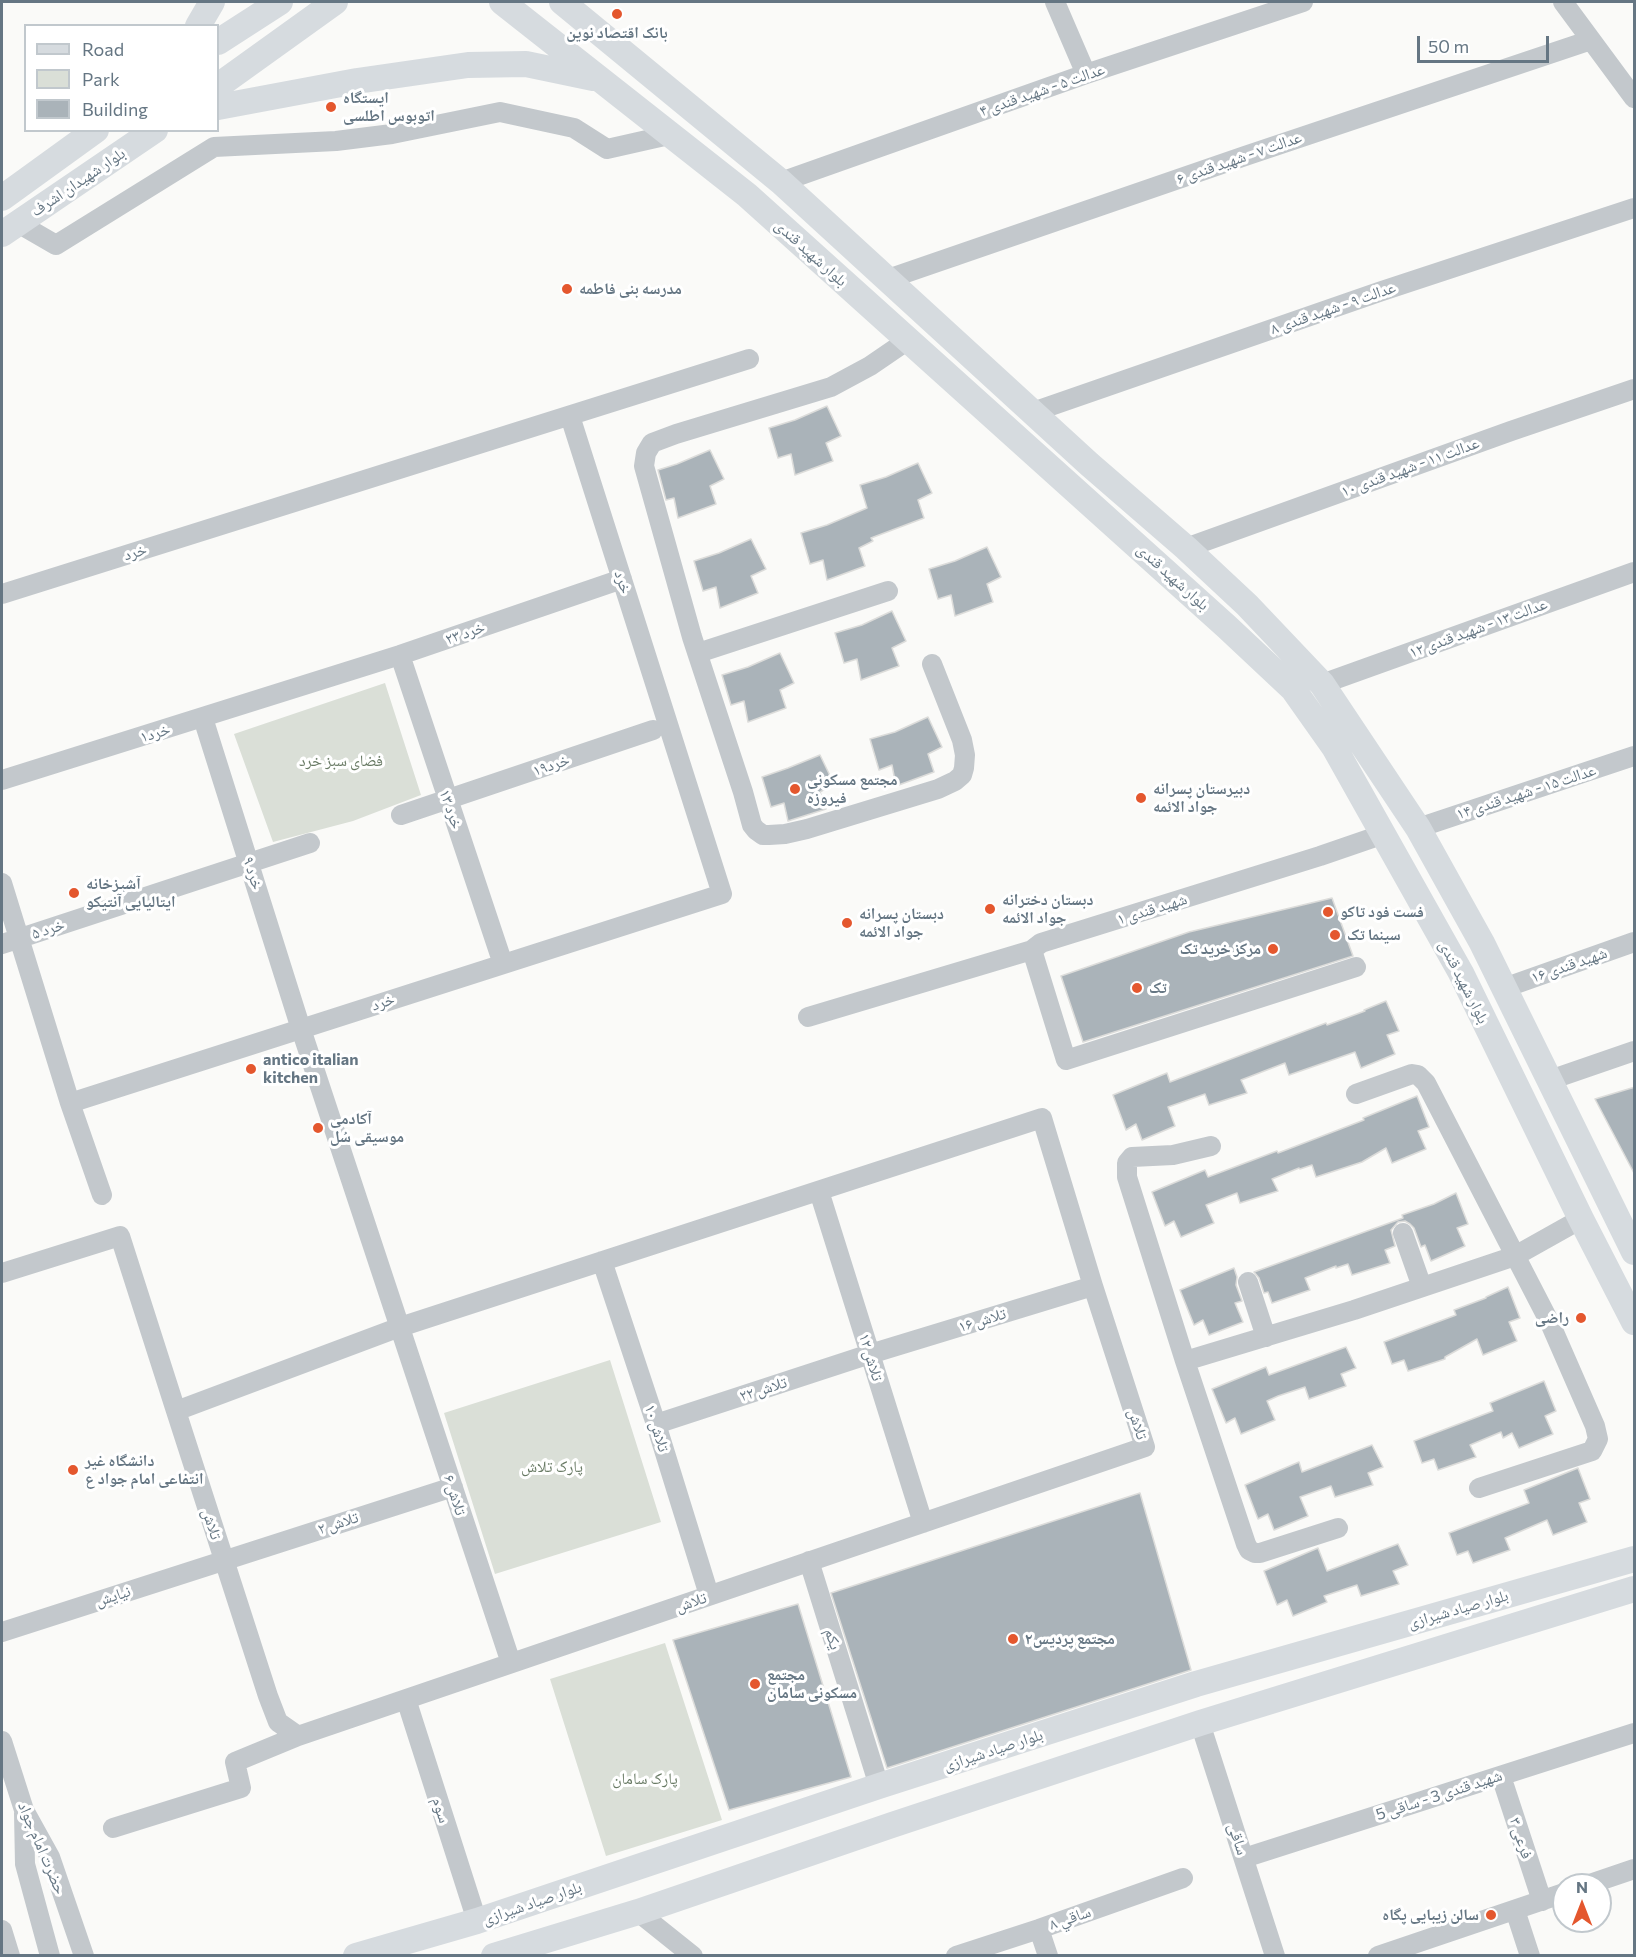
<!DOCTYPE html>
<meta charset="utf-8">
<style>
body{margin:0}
#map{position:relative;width:1636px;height:1957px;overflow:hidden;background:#fafaf8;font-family:Commissioner,sans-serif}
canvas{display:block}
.frame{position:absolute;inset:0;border:3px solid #657683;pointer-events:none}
.legend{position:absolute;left:24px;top:24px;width:195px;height:108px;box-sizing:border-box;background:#fff;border:2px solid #c1c8cd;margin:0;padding:8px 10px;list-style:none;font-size:18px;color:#657683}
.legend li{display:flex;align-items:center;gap:12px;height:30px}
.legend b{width:30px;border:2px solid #c1c8cd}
.north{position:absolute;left:1552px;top:1873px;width:60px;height:60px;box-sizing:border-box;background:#fff;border:2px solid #c1c8cd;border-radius:50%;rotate:0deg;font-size:16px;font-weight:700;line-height:24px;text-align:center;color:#657683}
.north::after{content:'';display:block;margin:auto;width:21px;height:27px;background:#e4572e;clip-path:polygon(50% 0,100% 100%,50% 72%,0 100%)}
.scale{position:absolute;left:1417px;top:36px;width:132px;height:27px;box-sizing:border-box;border:3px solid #657683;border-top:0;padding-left:8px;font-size:18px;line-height:21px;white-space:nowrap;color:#657683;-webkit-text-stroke:4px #fff;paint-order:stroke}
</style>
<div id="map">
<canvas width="1636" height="1957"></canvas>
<div class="frame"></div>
<ul class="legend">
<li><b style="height:8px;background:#d6dbdf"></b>Road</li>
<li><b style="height:16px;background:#dadfd7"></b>Park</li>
<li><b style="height:16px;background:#aab3b9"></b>Building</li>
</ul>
<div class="north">N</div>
<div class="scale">50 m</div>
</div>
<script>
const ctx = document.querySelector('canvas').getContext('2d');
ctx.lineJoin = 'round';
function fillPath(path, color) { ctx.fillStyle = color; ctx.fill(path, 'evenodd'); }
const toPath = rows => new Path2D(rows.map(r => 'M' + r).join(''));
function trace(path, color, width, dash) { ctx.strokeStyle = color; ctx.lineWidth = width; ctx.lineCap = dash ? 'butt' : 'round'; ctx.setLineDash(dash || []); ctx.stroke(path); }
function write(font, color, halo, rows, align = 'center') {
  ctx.font = font + ' Commissioner,"Noto Naskh Arabic",sans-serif'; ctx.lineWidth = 6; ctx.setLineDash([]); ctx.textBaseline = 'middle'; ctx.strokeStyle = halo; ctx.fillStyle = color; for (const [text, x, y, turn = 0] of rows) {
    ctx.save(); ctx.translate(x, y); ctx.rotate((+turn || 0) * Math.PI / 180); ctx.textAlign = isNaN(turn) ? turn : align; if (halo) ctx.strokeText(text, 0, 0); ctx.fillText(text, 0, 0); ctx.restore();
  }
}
fillPath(toPath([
 [385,683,421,795,353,821,273,842,234,734],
 [610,1360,661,1522,495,1574,444,1413],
 [665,1643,722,1820,606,1856,550,1679]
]), '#dadfd7');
const building = toPath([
 [827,406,841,436,826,443,833,461,795,475,791,454,778,458,769,428,795,420,827,406],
 [710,450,724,479,710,486,716,504,678,518,674,498,666,500,658,470,677,464,710,450],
 [918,463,932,493,918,500,924,518,871,538,873,541,859,548,865,566,827,580,823,560,810,564,801,533,827,525,867,508,860,485,886,477,918,463],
 [751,539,766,569,751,576,758,593,720,608,716,587,703,591,694,561,719,553,751,539],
 [987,547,1001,577,987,584,993,602,955,616,951,595,938,599,929,569,955,561,987,547],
 [892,611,906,641,892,648,899,666,861,680,857,659,844,663,835,633,862,625,892,611],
 [780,653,794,683,780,690,786,708,748,722,744,701,731,705,722,675,748,667,780,653],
 [928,717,942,747,928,754,934,772,896,786,892,765,879,770,870,739,895,732,928,717],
 [820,755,834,784,820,792,826,809,788,821,784,803,771,807,762,777,788,768,820,755],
 [1332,898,1353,956,1083,1042,1061,976,1189,932,1332,898],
 [1386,1001,1399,1031,1387,1035,1395,1054,1361,1068,1355,1052,1289,1075,1285,1063,1241,1080,1247,1093,1209,1105,1205,1094,1168,1107,1175,1126,1142,1140,1136,1124,1126,1130,1113,1095,1167,1073,1170,1082,1326,1023,1327,1025,1365,1011,1364,1010,1386,1001],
 [1635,1087,1635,1175,1595,1099,1635,1087],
 [1417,1096,1429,1127,1418,1131,1426,1149,1392,1163,1386,1148,1362,1162,1316,1177,1312,1165,1300,1169,1299,1168,1272,1179,1278,1191,1240,1203,1237,1193,1206,1205,1214,1223,1181,1237,1174,1221,1165,1226,1152,1192,1205,1170,1208,1177,1277,1151,1278,1153,1364,1120,1363,1118,1417,1096],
 [1456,1193,1468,1224,1457,1228,1465,1246,1431,1261,1425,1245,1421,1247,1414,1228,1410,1224,1405,1221,1398,1222,1391,1230,1395,1246,1385,1250,1390,1263,1352,1275,1348,1264,1336,1268,1336,1266,1305,1278,1310,1290,1272,1303,1268,1292,1264,1293,1259,1278,1254,1272,1403,1218,1402,1215,1434,1204,1456,1193],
 [1234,1268,1237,1277,1236,1285,1242,1301,1235,1303,1243,1322,1209,1335,1203,1320,1194,1325,1180,1290,1234,1268],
 [1508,1287,1520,1318,1509,1322,1517,1341,1483,1355,1477,1339,1445,1357,1445,1359,1408,1371,1404,1360,1392,1364,1384,1342,1456,1315,1454,1310,1486,1298,1486,1297,1508,1287],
 [1346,1347,1356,1368,1341,1374,1346,1386,1309,1399,1305,1387,1278,1396,1267,1401,1275,1420,1241,1434,1235,1418,1226,1423,1212,1389,1266,1367,1269,1375,1346,1347],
 [1544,1381,1556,1411,1545,1416,1553,1434,1519,1448,1512,1433,1503,1438,1501,1432,1470,1445,1476,1457,1438,1470,1434,1459,1422,1463,1414,1441,1493,1411,1490,1403,1544,1381],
 [1372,1445,1383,1467,1368,1473,1373,1485,1335,1497,1331,1486,1300,1497,1308,1516,1274,1530,1268,1514,1258,1519,1245,1485,1299,1462,1302,1472,1372,1445],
 [1578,1468,1590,1499,1579,1503,1587,1522,1553,1535,1547,1520,1505,1538,1510,1550,1473,1563,1468,1551,1457,1555,1449,1533,1529,1503,1524,1490,1578,1468],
 [1140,1493,1191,1670,887,1768,831,1593,1140,1493],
 [1398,1544,1408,1565,1393,1571,1399,1584,1361,1596,1357,1585,1324,1596,1327,1602,1293,1616,1287,1600,1277,1605,1264,1571,1318,1548,1327,1571,1398,1544],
 [798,1604,851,1777,729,1810,673,1640,798,1604]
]);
fillPath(building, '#aab3b9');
trace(building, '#dcdcda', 1.5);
trace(toPath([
 [1055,2,1086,74],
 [1563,2,1634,98],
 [781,182,1086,74,1303,2],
 [18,223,56,245,214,147,336,141,392,134,500,112,574,128,607,149,669,135],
 [888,279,1245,156,1591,40],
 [908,340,870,366,831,387,676,434,652,443,646,453,644,466,692,637,743,792,752,825,756,830,763,835,769,835,785,834,807,829,938,789,955,781,962,775,964,768,965,755,962,740,932,664],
 [1033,412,1379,292,1634,208],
 [1186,548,1511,431,1634,389],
 [2,594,749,359],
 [698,653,888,591],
 [400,655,503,964],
 [1322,684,1634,572],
 [203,718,301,1029,511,1663],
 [2,780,400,655,622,579],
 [401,815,653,730],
 [1418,828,1634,756],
 [2,883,70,1103,102,1195],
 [2,944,310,843],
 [1356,967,1066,1060,1032,950,1041,943,1320,856,1384,834],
 [1504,988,1634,942],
 [808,1017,1032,950],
 [1550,1080,1634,1051],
 [1356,1094,1412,1074,1418,1075,1426,1083,1550,1323,1595,1426,1598,1439,1592,1451,1479,1488],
 [70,1103,722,894,570,416],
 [1211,1146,1173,1155,1132,1157,1127,1163,1127,1177,1185,1361,1246,1544,1249,1550,1255,1553,1260,1553,1338,1528],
 [819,1191,923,1523],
 [1403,1233,1422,1287],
 [602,1261,656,1424,709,1595],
 [2,1273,120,1236,176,1411,268,1696,278,1722,298,1736,1145,1447,1093,1286,1042,1118,400,1327,176,1411],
 [1248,1282,1266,1337],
 [1185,1361,1354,1310,1515,1256,1581,1219],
 [656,1424,870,1354,1093,1286],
 [809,1561,879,1786],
 [2,1632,453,1487],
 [406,1699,477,1921],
 [1200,1723,1275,1956],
 [2,1741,24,1810,50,1857,84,1956],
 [1501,1776,1542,1901],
 [24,1813,25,1864,50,1956],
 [113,1828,241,1788,235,1762,298,1736],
 [1244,1858,1634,1733],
 [1587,1885,1634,1869],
 [1515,1910,1530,1956],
 [638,1912,693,1956],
 [1039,1929,1048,1956],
 [2,1930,10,1956],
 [956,1956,1039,1929,1183,1878],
 [1378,1956,1564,1893]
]), '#c3c8cc', 20);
trace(toPath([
 [502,2,747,195,1227,627,1293,689,1334,747,1461,973,1581,1219,1634,1322],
 [562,2,781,182,1089,464,1186,548,1247,605,1322,684,1418,828,1482,943,1634,1252],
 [198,26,212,2],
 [218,42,280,2],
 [218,86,335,2],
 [218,107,357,81,468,65,526,64,593,78],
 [2,198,96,130],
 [2,234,155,130],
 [356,1956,477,1921,879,1786,1196,1684,1634,1559],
 [494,1956,638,1912,892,1825,1200,1723,1634,1589]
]), '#d6dbdf', 26);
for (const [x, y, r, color] of [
 [617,14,6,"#e4572e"],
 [331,107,6,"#e4572e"],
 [567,289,6,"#e4572e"],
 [795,789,6,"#e4572e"],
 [1141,798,6,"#e4572e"],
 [74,893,6,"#e4572e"],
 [990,909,6,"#e4572e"],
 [1328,912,6,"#e4572e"],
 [847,923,6,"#e4572e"],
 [1335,935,6,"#e4572e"],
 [1273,949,6,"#e4572e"],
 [1137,988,6,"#e4572e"],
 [251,1069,6,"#e4572e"],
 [318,1128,6,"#e4572e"],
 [1581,1318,6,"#e4572e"],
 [73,1470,6,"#e4572e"],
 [1013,1639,6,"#e4572e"],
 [755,1684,6,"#e4572e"],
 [1491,1915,6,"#e4572e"]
]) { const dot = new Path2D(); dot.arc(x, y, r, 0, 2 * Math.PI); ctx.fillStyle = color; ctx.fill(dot); trace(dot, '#fff', 2); }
write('bold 16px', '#657683', '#fff', [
 ["بانک اقتصاد نوین",617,33,"center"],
 ["ایستگاه",343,98],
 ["اتوبوس اطلسی",343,116],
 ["مدرسه بنی فاطمه",579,289],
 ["مجتمع مسکونی",807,780],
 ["فیروزه",807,798],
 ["دبیرستان پسرانه",1153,789],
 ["جواد الائمه",1153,807],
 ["آشپزخانه",86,884],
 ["ایتالیایی آنتیکو",86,902],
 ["دبستان دخترانه",1002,900],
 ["جواد الائمه",1002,918],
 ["فست فود تاکو",1340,912],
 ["دبستان پسرانه",859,914],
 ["جواد الائمه",859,932],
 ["سینما تک",1347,935],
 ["مرکز خرید تک",1261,949,"right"],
 ["تک",1149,988],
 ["antico italian",263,1060],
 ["kitchen",263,1078],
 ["آکادمی",330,1119],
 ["موسیقی سُل",330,1137],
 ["راضی",1569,1318,"right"],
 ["دانشگاه غیر",85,1461],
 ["انتفاعی امام جواد ع",85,1479],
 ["مجتمع پردیس۲",1025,1639],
 ["مجتمع",767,1675],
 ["مسکونی سامان",767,1693],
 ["سالن زیبایی پگاه",1479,1915,"right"]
], 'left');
write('16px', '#657683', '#fff', [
 ["عدالت ۵ - شهید قندی ۴",1042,90,-19],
 ["عدالت ۷ - شهید قندی ۶",1239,158,-19],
 ["بلوار شهیدان اشرف",78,182,-34],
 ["بلوار شهید قندی",811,253,42],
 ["عدالت ۹ - شهید قندی ۸",1333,308,-19],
 ["عدالت ۱۱ - شهید قندی ۱۰",1410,467,-20],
 ["خرد",135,552,-17],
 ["بلوار شهید قندی",1173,577,42],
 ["خرد",623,582,72],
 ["عدالت ۱۳ - شهید قندی ۱۲",1478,628,-20],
 ["خرد ۲۳",465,633,-19],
 ["خرد۱",155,733,-17],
 ["خرد۱۹",551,765,-19],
 ["عدالت ۱۵ - شهید قندی ۱۴",1526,792,-18],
 ["خرد ۱۳",451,809,71],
 ["خرد ۹",253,873,72],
 ["شهيد قندی ۱",1152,909,-17],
 ["خرد ۵",48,929,-18],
 ["شهید قندی ۱۶",1569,965,-19],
 ["بلوار شهید قندی",1464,982,63],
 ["خرد",383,1002,-18],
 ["تلاش ۱۶",982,1320,-17],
 ["تلاش ۱۲",871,1357,73],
 ["تلاش ۲۲",763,1389,-18],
 ["تلاش",1138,1424,72],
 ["تلاش ۱۰",657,1428,72],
 ["تلاش ۶",455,1495,72],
 ["تلاش ۲",338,1523,-18],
 ["تلاش",212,1524,72],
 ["نیایش",113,1596,-18],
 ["تلاش",691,1602,-19],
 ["بلوار صیاد شیرازی",1458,1609,-16],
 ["یکم",833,1639,73],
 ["بلوار صیاد شیرازی",993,1750,-18],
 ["شهید قندی 3 - ساقی 5",1439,1795,-18],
 ["سوم",441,1810,72],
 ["فرعی ۳",1521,1838,72],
 ["ساقی",1238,1839,72],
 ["حضرت امام جواد",42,1848,67],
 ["بلوار صیاد شیرازی",532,1903,-19],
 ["ساقي ۸",1070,1918,-19]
]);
write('16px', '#687a64', '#fff', [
 ["فضای سبز خرد",341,761],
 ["پارک تلاش",552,1467],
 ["پارک سامان",645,1779]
]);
</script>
